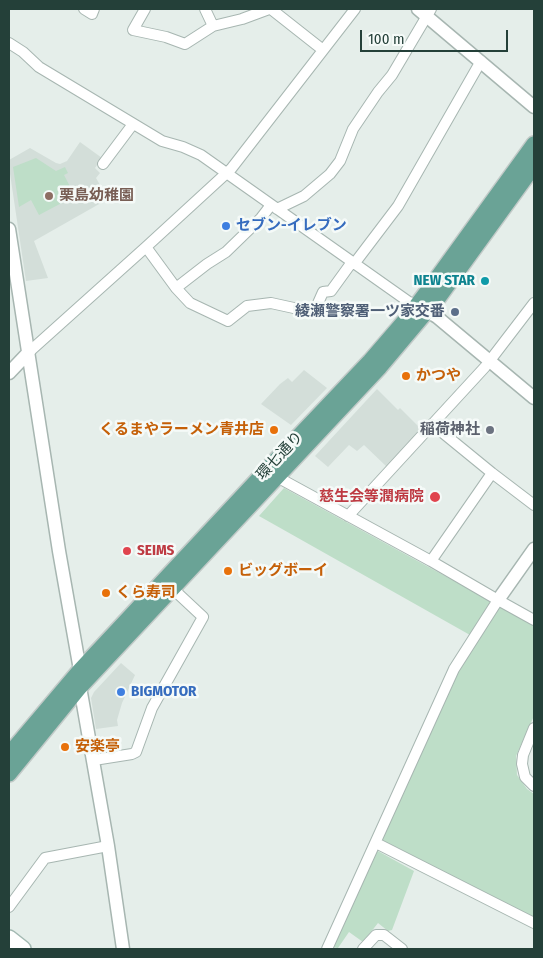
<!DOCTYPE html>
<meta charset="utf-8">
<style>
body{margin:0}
#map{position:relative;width:543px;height:958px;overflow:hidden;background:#e5eeea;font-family:"Fira Sans Condensed",sans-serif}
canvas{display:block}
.frame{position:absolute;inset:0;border:10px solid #244039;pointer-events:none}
.scale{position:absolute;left:360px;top:30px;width:148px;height:22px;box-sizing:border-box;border:2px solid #244039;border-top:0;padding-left:6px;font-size:15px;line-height:18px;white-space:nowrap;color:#244039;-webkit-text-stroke:4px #f5faf8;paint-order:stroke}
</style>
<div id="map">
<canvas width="543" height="958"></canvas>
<div class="frame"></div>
<div class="scale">100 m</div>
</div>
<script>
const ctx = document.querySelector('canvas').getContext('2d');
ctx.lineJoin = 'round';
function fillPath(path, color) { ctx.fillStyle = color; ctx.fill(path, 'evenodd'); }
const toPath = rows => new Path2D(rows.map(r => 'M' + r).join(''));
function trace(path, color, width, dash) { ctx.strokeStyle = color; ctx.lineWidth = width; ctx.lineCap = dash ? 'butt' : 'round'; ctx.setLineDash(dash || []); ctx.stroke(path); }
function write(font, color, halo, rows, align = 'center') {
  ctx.font = font + ' "Fira Sans Condensed","Noto Sans JP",sans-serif'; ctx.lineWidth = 5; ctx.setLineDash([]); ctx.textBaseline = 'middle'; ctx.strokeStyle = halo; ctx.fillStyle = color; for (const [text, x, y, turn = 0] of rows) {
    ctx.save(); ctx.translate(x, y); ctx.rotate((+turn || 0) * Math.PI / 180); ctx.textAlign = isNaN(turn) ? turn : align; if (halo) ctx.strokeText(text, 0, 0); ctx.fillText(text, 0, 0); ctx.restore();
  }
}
fillPath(toPath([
 [80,142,102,158,95,168,100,173,96,178,108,199,34,241,48,278,26,281,9,167,9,160,30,148,56,163,60,164,67,161],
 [304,370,327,388,291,425,261,404,280,384,288,378,292,382],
 [377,389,398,410,400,408,421,429,387,467,364,445,357,451,349,445,328,467,315,456],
 [121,663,135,675,122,703,117,720,118,726,96,729,91,698,94,692]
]), '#d3ded9');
fillPath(toPath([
 [36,158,56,171,65,167,68,173,64,175,75,196,39,215,31,200,19,207,13,167],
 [284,488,489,600,490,603,470,635,259,516],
 [500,605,534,624,534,716,516,756,517,775,527,789,534,794,534,920,379,841,456,672],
 [376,850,414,871,392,930,388,931,378,923,363,942,349,932,338,948,331,947]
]), '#bedec8');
const minor = toPath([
 [84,9,92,14,94,9],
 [145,9,133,30,166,37,185,44,213,26,242,19,269,9],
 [205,9,213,26],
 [271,9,323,50],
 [9,43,23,52,39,67,162,141,183,147,201,155,409,302,417,305],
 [103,164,133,124],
 [277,209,304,196,330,174,340,161,353,129,378,92,392,75,431,9],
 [146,247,176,288,190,303,228,321,247,306,271,303,312,312,315,310,323,292,331,291,352,262],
 [354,264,398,206,481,61],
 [176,288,207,264,226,252,261,218,271,205],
 [29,352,146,247,231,169,355,9],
 [432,424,492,473,534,505],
 [277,477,431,561,498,600,534,620],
 [348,516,485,367,534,303],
 [431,561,492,473],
 [534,728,523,755,522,764,525,777,534,786],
 [94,760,132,754,136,752,152,708,203,617,172,588],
 [376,843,534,923],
 [9,907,45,858,108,846],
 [327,949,454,669,498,600],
 [363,949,376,935,384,935,402,949]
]);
const tertiary = toPath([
 [418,9,534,107],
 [9,229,59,551,80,670,80,687,108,846,123,949],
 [419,306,437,317,534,398],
 [9,373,29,352],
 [498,600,534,549]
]);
const secondary = toPath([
 [9,938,23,949]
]);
const primary = toPath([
 [9,754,80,670,274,462,370,361,407,318,429,289,534,144],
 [9,774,80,687,380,367,439,297,534,166]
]);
trace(minor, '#a7b6b1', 12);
trace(tertiary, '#a7b6b1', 15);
trace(secondary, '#a3b9b2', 18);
trace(primary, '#c2cac8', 18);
trace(minor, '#fff', 10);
trace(tertiary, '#fff', 12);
trace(secondary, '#fff', 15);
trace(primary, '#6aa396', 15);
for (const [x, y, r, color] of [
 [49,196,5,"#8d6e63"],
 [226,226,5,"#3f7fe0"],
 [485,281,5,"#0f9aa8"],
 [455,312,5,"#5c6f8a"],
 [406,376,5,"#e8710a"],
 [274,430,5,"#e8710a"],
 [490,430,5,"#6b7280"],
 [435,497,6,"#e0444e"],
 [127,551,5,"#e0444e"],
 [228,571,5,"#e8710a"],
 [106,593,5,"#e8710a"],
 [121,692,5,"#3f7fe0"],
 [65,747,5,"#e8710a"]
]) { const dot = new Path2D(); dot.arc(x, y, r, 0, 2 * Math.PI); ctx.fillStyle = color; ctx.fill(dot); trace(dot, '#f5faf8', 2); }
write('bold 15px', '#785e54', '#f5faf8', [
 ["栗島幼稚園",59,196]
], 'left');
write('bold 15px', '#366cbe', '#f5faf8', [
 ["セブン-イレブン",236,226],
 ["BIGMOTOR",131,692]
], 'left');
write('bold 15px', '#0d838f', '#f5faf8', [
 ["NEW STAR",475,281]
], 'right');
write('bold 15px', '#4e5e75', '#f5faf8', [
 ["綾瀬警察署一ツ家交番",445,312]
], 'right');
write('bold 15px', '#c56008', '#f5faf8', [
 ["かつや",416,376],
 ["くるまやラーメン青井店",264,430,"right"],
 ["ビッグボーイ",238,571],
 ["くら寿司",116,593],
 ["安楽亭",75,747]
], 'left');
write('bold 15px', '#5b616d', '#f5faf8', [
 ["稲荷神社",480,430]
], 'right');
write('15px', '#244039', '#f5faf8', [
 ["環七通り",280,456,-47]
]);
write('bold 15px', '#be3a42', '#f5faf8', [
 ["慈生会等潤病院",424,497],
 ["SEIMS",137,551,"left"]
], 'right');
</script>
